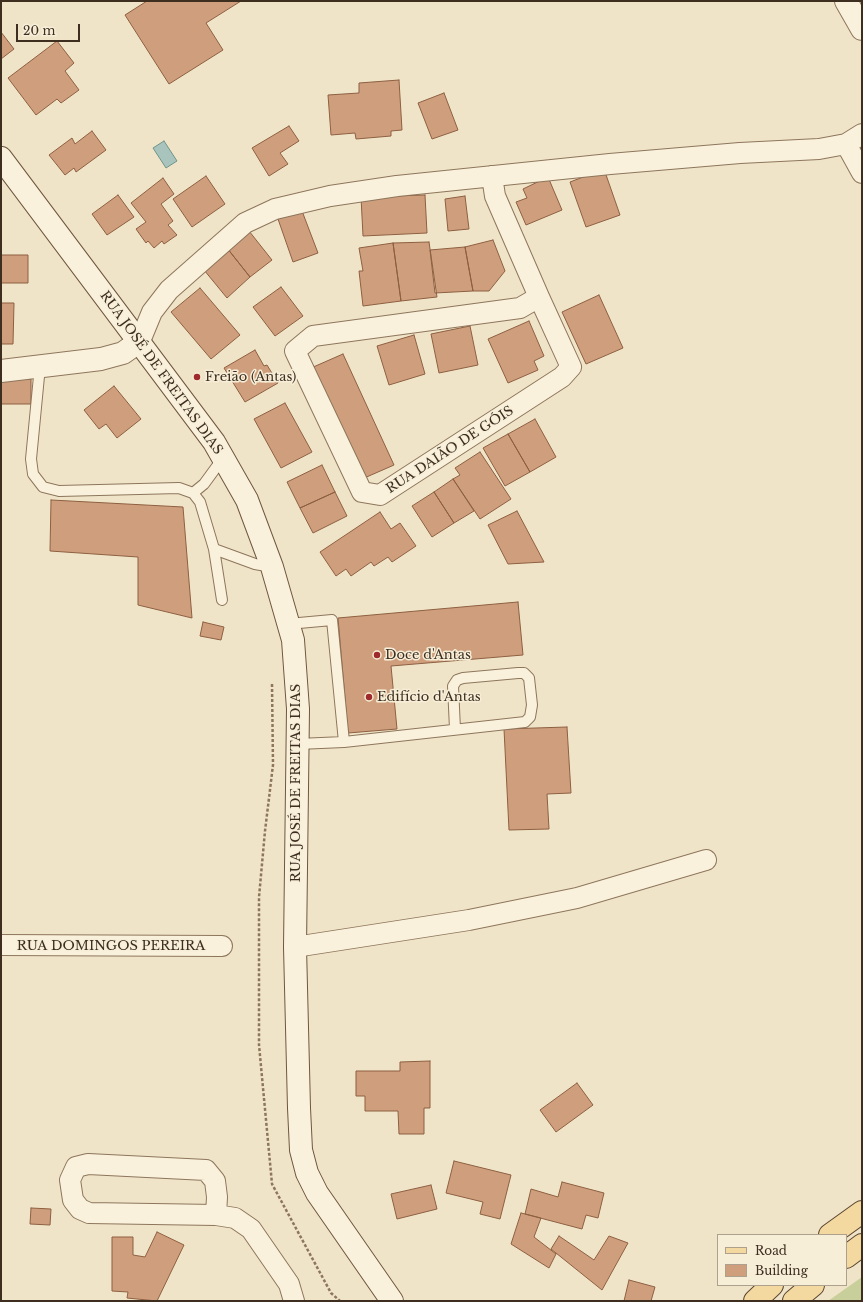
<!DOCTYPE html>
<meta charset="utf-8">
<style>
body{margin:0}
#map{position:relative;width:863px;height:1302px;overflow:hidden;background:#f0e4c8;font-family:"Libre Baskerville",serif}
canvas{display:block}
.frame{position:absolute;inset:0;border:2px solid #3d2e20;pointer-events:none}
.legend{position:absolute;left:717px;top:1234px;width:130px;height:52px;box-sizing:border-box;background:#f7eed8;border:1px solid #ada18e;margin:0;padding:5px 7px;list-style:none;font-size:12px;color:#3d2e20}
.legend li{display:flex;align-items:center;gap:8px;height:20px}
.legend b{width:20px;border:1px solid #ada18e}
.scale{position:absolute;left:16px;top:24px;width:64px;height:18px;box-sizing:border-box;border:2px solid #3d2e20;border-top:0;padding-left:5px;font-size:12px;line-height:14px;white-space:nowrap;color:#3d2e20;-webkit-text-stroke:3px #f7eed8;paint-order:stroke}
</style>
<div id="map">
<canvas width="863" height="1302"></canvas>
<div class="frame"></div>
<ul class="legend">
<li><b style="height:5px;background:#f3d9a0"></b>Road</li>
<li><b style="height:11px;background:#cf9f7d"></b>Building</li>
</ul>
<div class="scale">20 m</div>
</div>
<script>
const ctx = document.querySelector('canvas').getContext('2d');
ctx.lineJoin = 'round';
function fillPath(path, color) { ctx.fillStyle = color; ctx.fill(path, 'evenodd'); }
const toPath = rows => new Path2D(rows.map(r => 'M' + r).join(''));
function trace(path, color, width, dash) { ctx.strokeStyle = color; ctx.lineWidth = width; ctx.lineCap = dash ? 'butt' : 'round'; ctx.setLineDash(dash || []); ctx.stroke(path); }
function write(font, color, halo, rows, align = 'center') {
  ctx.font = font + ' "Libre Baskerville",serif'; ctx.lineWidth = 3; ctx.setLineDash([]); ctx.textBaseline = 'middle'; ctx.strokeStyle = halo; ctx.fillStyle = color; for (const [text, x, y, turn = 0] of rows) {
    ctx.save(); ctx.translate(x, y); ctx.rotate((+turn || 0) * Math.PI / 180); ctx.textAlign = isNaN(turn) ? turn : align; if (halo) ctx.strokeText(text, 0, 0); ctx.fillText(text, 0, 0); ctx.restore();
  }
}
fillPath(toPath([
 [862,1277,862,1301,828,1301]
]), '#c9cf9b');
const water = toPath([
 [164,141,177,161,166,168,153,148,164,141]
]);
fillPath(water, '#a9c4bc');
trace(water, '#6f938a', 1);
const building = toPath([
 [147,1,241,1,206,23,223,50,169,84,125,15,147,1],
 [1,32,14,49,1,59,1,32],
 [57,41,74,63,65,71,79,90,61,103,57,99,36,115,8,78,57,41],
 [399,80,402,130,391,131,391,136,356,139,355,133,331,135,328,95,359,93,359,83,399,80],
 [444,93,458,130,432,139,418,103,444,93],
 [289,126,299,141,280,153,288,164,269,176,252,148,289,126],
 [92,131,106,150,76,172,74,168,65,175,49,155,72,138,75,144,92,131],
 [604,169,620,215,586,227,570,182,604,169],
 [206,176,225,204,192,227,173,199,206,176],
 [548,177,562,210,526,225,516,202,527,198,523,189,548,177],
 [163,178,174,194,161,204,173,221,168,225,177,235,164,244,162,241,154,248,148,241,146,243,136,229,146,222,131,203,163,178],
 [118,195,134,217,107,235,92,214,118,195],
 [425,195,427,233,363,236,361,197,425,195],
 [465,196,469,229,448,231,445,199,465,196],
 [302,211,318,253,293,262,278,219,302,211],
 [249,231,272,260,250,277,227,248,249,231],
 [493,240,505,271,489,291,473,291,465,247,493,240],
 [429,242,437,297,401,301,393,243,429,242],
 [393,243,401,301,363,306,359,271,363,271,359,248,393,243],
 [465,247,473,291,435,293,430,250,465,247],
 [227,248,250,277,227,298,204,270,227,248],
 [1,255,28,255,28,283,1,283,1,255],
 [281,287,303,316,275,336,253,307,281,287],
 [200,288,240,335,211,359,171,312,200,288],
 [599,295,623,348,586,364,562,312,599,295],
 [1,303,14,303,13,344,1,344,1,303],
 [529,321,544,356,534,361,538,370,508,383,488,339,529,321],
 [470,326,478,365,439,373,431,334,470,326],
 [414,335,425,374,389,385,377,346,414,335],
 [255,350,264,366,267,365,278,383,245,402,224,368,255,350],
 [343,354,394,465,362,479,311,368,343,354],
 [1,379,31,379,31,404,1,404,1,379],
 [114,386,141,419,117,438,106,424,99,429,84,410,114,386],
 [285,403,312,452,281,468,254,419,285,403],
 [535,419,556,457,530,472,508,434,535,419],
 [508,434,530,472,505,486,483,448,508,434],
 [480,452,511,499,480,519,453,479,460,475,455,468,480,452],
 [322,465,335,492,300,508,287,482,322,465],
 [453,479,474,511,454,523,434,492,453,479],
 [335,492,347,516,313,533,300,508,335,492],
 [434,492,454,523,432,537,412,506,434,492],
 [51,500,183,507,192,618,138,605,138,557,50,551,51,500],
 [517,511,544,562,508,564,488,525,517,511],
 [380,512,391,529,400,523,416,546,392,562,388,557,374,566,371,562,351,576,346,569,336,576,320,552,380,512],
 [518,602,523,655,391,666,397,729,348,733,338,618,518,602],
 [203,622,224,627,221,640,200,636,203,622],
 [567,727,571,793,547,794,549,829,509,830,504,729,567,727],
 [430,1061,430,1108,424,1108,424,1134,399,1134,398,1111,365,1111,365,1096,356,1096,356,1071,400,1071,400,1062,430,1061],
 [577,1083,593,1105,556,1132,540,1110,577,1083],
 [454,1161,511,1175,500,1219,480,1214,483,1202,446,1193,454,1161],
 [562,1182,604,1193,598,1218,586,1215,582,1229,525,1214,531,1189,558,1197,562,1182],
 [431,1185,437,1209,397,1219,391,1194,431,1185],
 [31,1208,51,1209,50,1225,30,1224,31,1208],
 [521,1213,541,1218,534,1237,556,1254,549,1268,511,1244,521,1213],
 [157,1232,184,1245,157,1301,127,1298,128,1292,112,1291,112,1237,133,1237,133,1255,145,1257,157,1232],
 [559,1236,594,1260,609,1236,628,1243,602,1290,551,1249,559,1236],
 [629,1280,655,1287,651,1301,624,1301,629,1280]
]);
fillPath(building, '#cf9f7d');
trace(building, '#8d5f41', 1);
const service = toPath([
 [40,366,31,459,33,474,43,487,59,491,179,488,193,493,200,502,214,549,255,564,272,567],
 [193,493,204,484,223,458],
 [214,549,222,600],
 [288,624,332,620,344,742,298,744],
 [344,742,525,722,530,717,532,705,529,678,524,673,518,673,463,678,457,680,453,686,455,729]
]);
const minor = toPath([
 [846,144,862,173],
 [492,176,495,196,539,297,571,367,562,377,380,495,362,492,295,351,313,336,520,308,539,297],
 [140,341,152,312,169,290,245,223,275,209,330,196,397,186,610,164,740,153,819,149,846,144,862,134],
 [1,945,222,946],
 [295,947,469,920,577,898,706,860],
 [216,1215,217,1197,215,1181,206,1170,88,1164,76,1167,70,1180,73,1200,80,1209,89,1213,216,1215,235,1218,251,1229,289,1284,294,1301]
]);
const tertiary = toPath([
 [846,1,862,29],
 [1,371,101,359,123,353,140,341]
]);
const secondary = toPath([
 [1,158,214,442,247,500,272,567,293,640,298,709,295,947,299,1108,301,1150,307,1173,317,1193,392,1301]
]);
const primary = toPath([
 [830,1235,862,1212],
 [846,1257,862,1245],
 [755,1301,772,1285],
 [794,1301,813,1285]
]);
trace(service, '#8d765c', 12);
trace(minor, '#8d765c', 22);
trace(tertiary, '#8d765c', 24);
trace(secondary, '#6f573f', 24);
trace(primary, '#5b4430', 24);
trace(toPath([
 [272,684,273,765,265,831,259,897,259,1045,272,1184,331,1293,340,1301]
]), '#8d765c', 2.5, [3, 2]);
trace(service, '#faf1dc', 10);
trace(minor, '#faf1dc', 20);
trace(tertiary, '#faf1dc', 22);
trace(secondary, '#faf1dc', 22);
trace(primary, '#f3d9a0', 22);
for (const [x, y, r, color] of [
 [197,377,4,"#9e2a2b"],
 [377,655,4,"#9e2a2b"],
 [369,697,4,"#9e2a2b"]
]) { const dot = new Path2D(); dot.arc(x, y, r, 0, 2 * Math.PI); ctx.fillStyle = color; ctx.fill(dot); trace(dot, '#f7eed8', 1.5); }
write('13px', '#3d2e20', '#f7eed8', [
 ["RUA JOSÉ DE FREITAS DIAS",161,373,54],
 ["RUA DAIÃO DE GÓIS",450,450,-33],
 ["RUA JOSÉ DE FREITAS DIAS",296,783,-90],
 ["RUA DOMINGOS PEREIRA",111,946]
]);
write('13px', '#3d2e20', '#f7eed8', [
 ["Freião (Antas)",205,377],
 ["Doce d'Antas",385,655],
 ["Edifício d'Antas",377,697]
], 'left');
</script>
